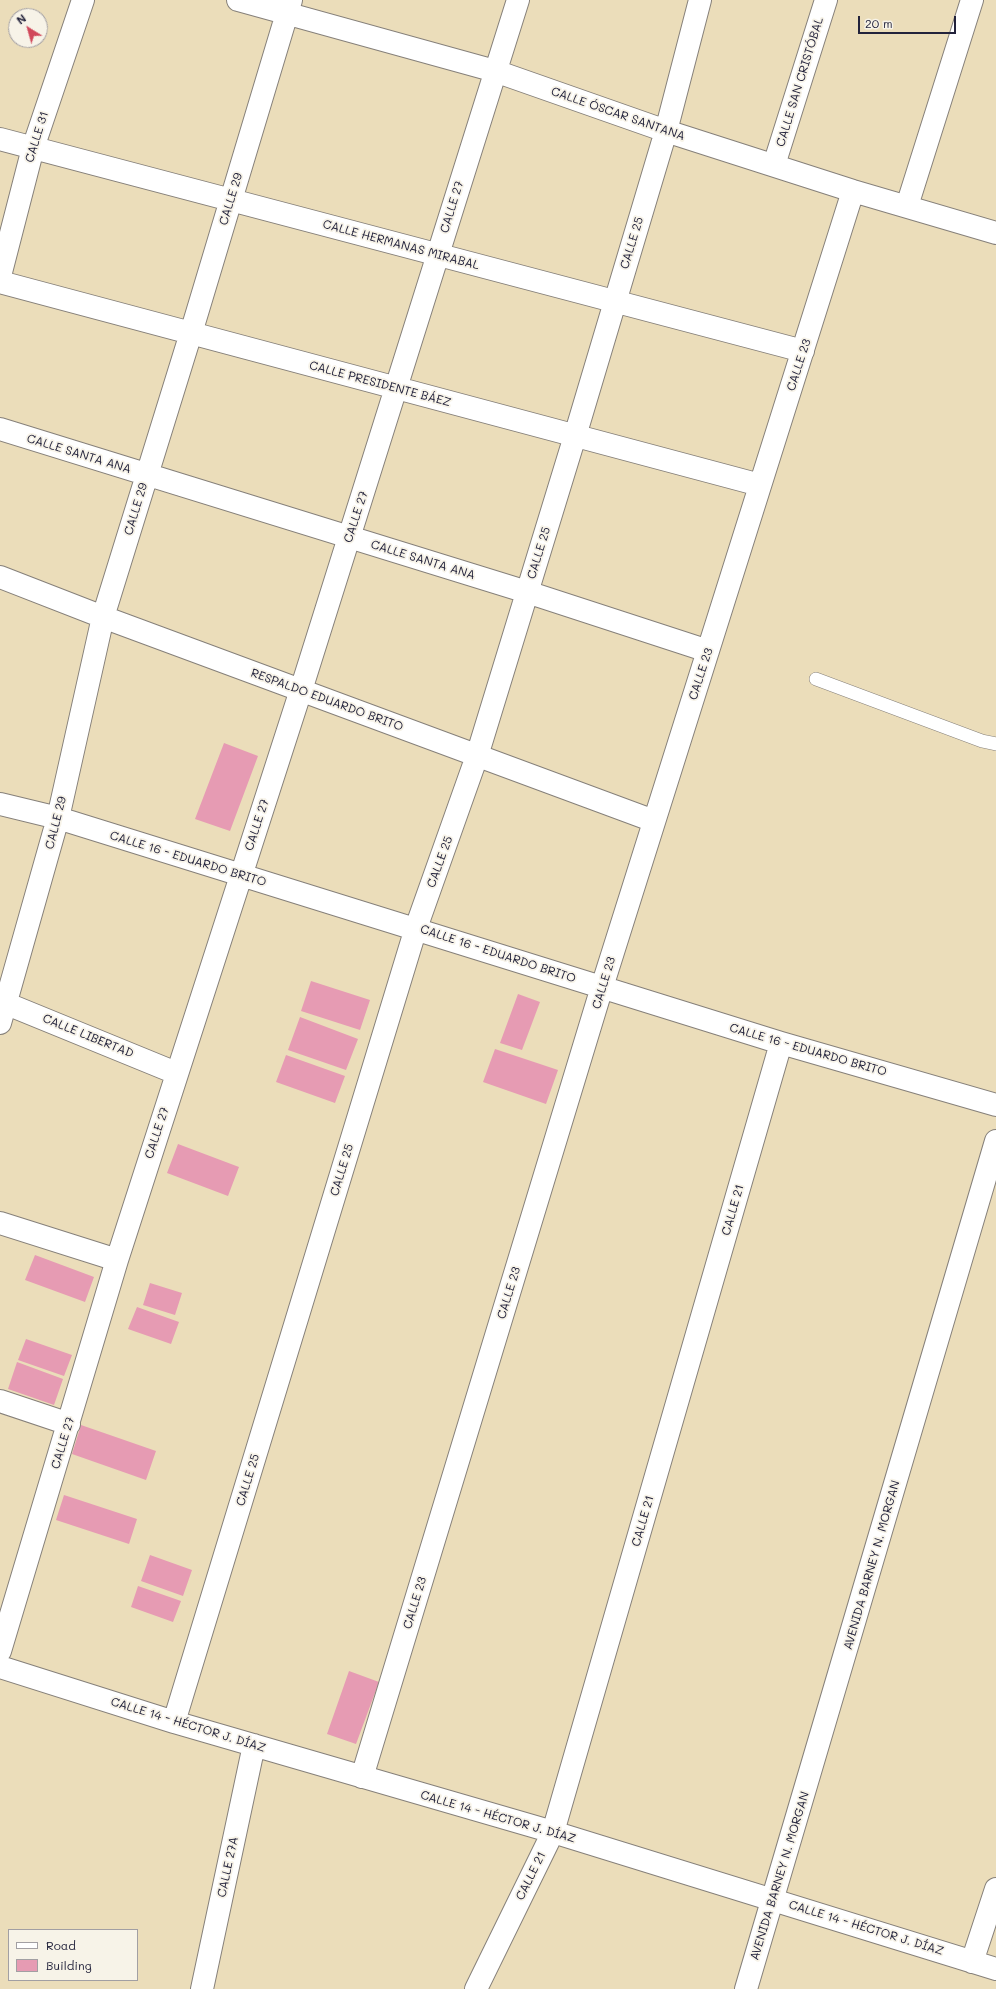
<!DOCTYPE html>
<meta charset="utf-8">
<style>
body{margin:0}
#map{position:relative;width:996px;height:1989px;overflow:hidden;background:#ebddba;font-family:Mali,sans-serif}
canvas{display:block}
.legend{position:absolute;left:8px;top:1929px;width:130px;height:52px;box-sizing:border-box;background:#f7f3e8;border:1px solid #a29fa3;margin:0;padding:5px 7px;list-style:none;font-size:12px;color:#22223b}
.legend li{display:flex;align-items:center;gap:8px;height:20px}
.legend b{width:20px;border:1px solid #a29fa3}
.north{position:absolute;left:8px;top:8px;width:40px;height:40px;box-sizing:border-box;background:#f7f3e8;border:1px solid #a29fa3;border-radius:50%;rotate:323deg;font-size:11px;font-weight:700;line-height:16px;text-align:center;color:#22223b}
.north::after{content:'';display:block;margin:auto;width:14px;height:18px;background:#d1495b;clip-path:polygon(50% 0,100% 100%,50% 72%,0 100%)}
.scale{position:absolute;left:858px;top:16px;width:98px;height:18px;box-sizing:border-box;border:2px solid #22223b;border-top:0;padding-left:5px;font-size:12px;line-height:14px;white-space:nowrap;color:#22223b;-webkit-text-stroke:3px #f7f3e8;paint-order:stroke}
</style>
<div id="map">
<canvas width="996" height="1989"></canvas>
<ul class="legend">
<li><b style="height:5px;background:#fff"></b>Road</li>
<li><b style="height:11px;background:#e69bb3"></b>Building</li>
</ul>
<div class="north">N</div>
<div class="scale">20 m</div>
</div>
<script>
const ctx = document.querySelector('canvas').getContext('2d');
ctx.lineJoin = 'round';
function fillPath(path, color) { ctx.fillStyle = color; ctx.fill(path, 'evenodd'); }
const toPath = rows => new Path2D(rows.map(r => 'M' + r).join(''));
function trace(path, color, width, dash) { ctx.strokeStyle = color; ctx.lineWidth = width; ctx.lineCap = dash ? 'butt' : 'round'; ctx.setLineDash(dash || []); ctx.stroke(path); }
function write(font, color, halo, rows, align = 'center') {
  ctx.font = font + ' Mali,sans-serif'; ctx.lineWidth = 3.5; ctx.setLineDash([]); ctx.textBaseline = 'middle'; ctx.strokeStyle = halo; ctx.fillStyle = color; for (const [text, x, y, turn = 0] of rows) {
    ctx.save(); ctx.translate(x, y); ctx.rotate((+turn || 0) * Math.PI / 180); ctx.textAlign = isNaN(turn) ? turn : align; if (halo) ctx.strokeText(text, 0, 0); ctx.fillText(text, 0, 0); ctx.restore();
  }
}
fillPath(toPath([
 [224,743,258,756,230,831,195,819],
 [311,981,370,1000,360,1030,301,1011],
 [518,994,540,1002,522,1050,500,1043],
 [300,1017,358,1039,346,1070,288,1050],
 [495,1049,558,1070,546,1104,483,1082],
 [286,1055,345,1076,335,1103,276,1082],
 [178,1144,239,1167,228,1196,167,1173],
 [35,1255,94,1277,85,1302,25,1280],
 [150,1283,182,1293,175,1315,143,1305],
 [137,1307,179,1322,171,1344,128,1329],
 [26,1339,72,1355,64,1376,18,1360],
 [17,1362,63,1379,54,1405,8,1389],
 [81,1425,156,1451,146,1480,72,1454],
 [64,1495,137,1519,129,1544,56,1520],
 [150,1555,192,1570,183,1596,141,1581],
 [138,1586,181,1601,173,1622,131,1607],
 [349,1671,379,1682,356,1744,327,1734]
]), '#e69bb3');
const lane = toPath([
 [816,679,982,741,996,744]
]);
const street = toPath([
 [238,0,495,71,666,131,853,191,996,233],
 [0,139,803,351],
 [774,165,826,0],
 [907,206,972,0],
 [0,276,33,148,83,0],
 [0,282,760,485],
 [0,429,527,592,708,651],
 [0,577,103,617,654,821],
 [0,804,58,818,781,1043,996,1105],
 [0,1001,176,1073],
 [0,1023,58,818,103,617,191,333,291,0],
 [0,1223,117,1260],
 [0,1401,69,1424],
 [0,1651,117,1260,301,690,518,0],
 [0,1667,174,1722,553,1832,996,1969],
 [174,1722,416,928,477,756,575,436,666,131,700,0],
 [362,1777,602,987,853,191],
 [972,1962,996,1889],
 [202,1989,254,1745],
 [476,1989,553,1832,781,1043]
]);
const secondary = toPath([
 [746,1989,996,1141]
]);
trace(lane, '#86807a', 14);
trace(street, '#86807a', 24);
trace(secondary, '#86807a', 24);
trace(lane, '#fff', 13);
trace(street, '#fff', 22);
trace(secondary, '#fff', 22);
write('12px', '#22223b', '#f7f3e8', [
 ["CALLE SAN CRISTÓBAL",800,82,-73],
 ["CALLE ÓSCAR SANTANA",618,114,19],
 ["CALLE 31",37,137,-73],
 ["CALLE 29",231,199,-73],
 ["CALLE 27",452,207,-73],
 ["CALLE 25",632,243,-73],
 ["CALLE HERMANAS MIRABAL",401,245,15],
 ["CALLE 23",799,365,-72],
 ["CALLE PRESIDENTE BÁEZ",380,384,15],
 ["CALLE SANTA ANA",79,454,17],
 ["CALLE 29",136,509,-73],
 ["CALLE 27",356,517,-72],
 ["CALLE 25",539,553,-73],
 ["CALLE SANTA ANA",423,560,17],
 ["CALLE 23",701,674,-72],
 ["RESPALDO EDUARDO BRITO",327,700,20],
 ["CALLE 29",56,823,-76],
 ["CALLE 27",257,825,-72],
 ["CALLE 16 - EDUARDO BRITO",188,859,17],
 ["CALLE 25",440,862,-70],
 ["CALLE 16 - EDUARDO BRITO",498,954,18],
 ["CALLE 23",604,983,-73],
 ["CALLE LIBERTAD",88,1036,22],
 ["CALLE 16 - EDUARDO BRITO",808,1050,16],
 ["CALLE 27",157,1133,-72],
 ["CALLE 25",342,1170,-73],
 ["CALLE 21",733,1210,-74],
 ["CALLE 23",509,1293,-73],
 ["CALLE 27",63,1443,-73],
 ["CALLE 25",248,1480,-73],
 ["CALLE 21",643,1521,-74],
 ["AVENIDA BARNEY N. MORGAN",872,1565,-74],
 ["CALLE 23",415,1603,-73],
 ["CALLE 14 - HÉCTOR J. DÍAZ",188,1725,17],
 ["CALLE 14 - HÉCTOR J. DÍAZ",498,1817,16],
 ["CALLE 27A",228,1867,-78],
 ["CALLE 21",531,1876,-64],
 ["AVENIDA BARNEY N. MORGAN",780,1876,-73],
 ["CALLE 14 - HÉCTOR J. DÍAZ",866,1928,17]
]);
</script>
